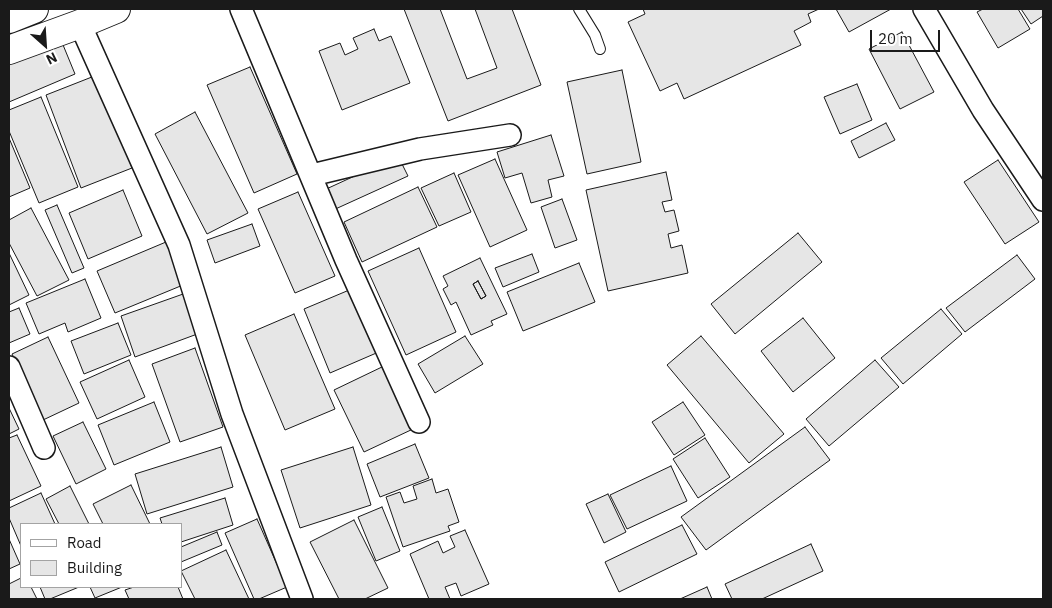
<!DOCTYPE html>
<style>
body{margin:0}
#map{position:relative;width:1052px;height:608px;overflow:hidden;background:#fff;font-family:"IBM Plex Sans",sans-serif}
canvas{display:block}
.frame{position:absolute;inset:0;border:10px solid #1a1a1a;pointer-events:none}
.legend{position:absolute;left:20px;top:523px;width:162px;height:65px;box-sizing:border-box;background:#fff;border:1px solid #a3a3a3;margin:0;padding:6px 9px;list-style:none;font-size:15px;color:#1a1a1a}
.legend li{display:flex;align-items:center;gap:10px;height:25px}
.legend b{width:25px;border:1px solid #a3a3a3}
.north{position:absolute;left:20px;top:20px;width:50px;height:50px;-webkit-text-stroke:4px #fff;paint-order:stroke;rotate:154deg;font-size:14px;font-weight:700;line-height:20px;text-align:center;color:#1a1a1a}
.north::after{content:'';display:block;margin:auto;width:18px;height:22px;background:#1a1a1a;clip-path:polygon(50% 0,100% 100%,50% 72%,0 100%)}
.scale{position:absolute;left:870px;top:30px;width:70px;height:22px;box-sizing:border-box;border:2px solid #1a1a1a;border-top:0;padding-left:6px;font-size:15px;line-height:18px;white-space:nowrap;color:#1a1a1a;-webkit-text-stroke:4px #fff;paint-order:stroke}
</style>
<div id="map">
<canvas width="1052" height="608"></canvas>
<div class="frame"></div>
<ul class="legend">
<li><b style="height:6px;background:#fff"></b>Road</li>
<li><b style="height:14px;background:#e6e6e6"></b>Building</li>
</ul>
<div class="north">N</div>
<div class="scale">20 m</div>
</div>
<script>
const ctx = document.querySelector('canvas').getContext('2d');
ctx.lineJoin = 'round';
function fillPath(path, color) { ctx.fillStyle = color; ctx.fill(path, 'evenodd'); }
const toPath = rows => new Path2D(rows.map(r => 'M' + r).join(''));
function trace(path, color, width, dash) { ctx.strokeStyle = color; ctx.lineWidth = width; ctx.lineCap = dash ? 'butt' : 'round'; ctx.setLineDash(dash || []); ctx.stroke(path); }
const building = toPath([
 [404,9,440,9,467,79,497,68,475,9,512,9,541,85,448,121,404,9],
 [643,9,819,9,808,14,811,22,794,31,801,45,684,99,677,83,660,91,628,22,645,14,643,9],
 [836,9,891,9,849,32,836,9],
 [983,9,1018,9,1030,29,998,48,977,12,983,9],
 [1021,9,1043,9,1043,16,1031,24,1021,9],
 [374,29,379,41,391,36,410,83,342,110,319,51,340,43,345,55,358,49,353,38,374,29],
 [902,32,934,92,900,109,869,49,902,32],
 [61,40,75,74,9,102,9,62,61,40],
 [250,67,297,174,254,193,207,85,250,67],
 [622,70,641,162,587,174,567,82,622,70],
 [97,75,132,168,81,188,46,95,97,75],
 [857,84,872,120,840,134,824,97,857,84],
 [41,97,78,187,39,203,9,131,9,110,41,97],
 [195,112,248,213,207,234,155,134,195,112],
 [886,123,895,140,859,158,851,141,886,123],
 [551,135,564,176,548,180,552,197,531,203,522,173,505,178,497,152,551,135],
 [9,138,30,188,9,197,9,138],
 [398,156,408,176,331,211,322,191,398,156],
 [495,159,527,230,490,247,458,175,495,159],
 [998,160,1039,222,1005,244,964,182,998,160],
 [666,172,672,200,662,202,665,212,674,210,679,231,668,234,671,248,682,245,688,273,608,291,586,190,666,172],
 [454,173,471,212,439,226,421,188,454,173],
 [418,187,437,227,362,262,344,222,418,187],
 [123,190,142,236,88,259,69,213,123,190],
 [298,192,335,276,295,293,258,209,298,192],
 [562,199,577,240,555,248,541,207,562,199],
 [57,205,84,268,72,273,45,210,57,205],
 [31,208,69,280,37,296,9,243,9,220,31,208],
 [252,224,260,246,215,263,207,240,252,224],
 [798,233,822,262,735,334,711,304,798,233],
 [166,242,183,285,115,313,97,271,166,242],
 [419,248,456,332,406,355,368,271,419,248],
 [9,253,29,295,9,305,9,253],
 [532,254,539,272,503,287,495,268,532,254],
 [1017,255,1035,279,965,332,946,308,1017,255],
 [480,258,507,314,491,321,493,325,471,335,456,302,451,305,443,289,448,286,443,276,480,258],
 [478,281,486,296,481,299,473,284,478,281],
 [579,263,595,302,523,331,507,292,579,263],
 [85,279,101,318,68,332,65,323,39,334,26,303,85,279],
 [478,281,486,296,481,299,473,284,478,281],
 [354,288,381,351,330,373,304,309,354,288],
 [186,293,200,333,135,357,121,316,186,293],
 [19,308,30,334,9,343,9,312,19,308],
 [941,309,962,334,903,384,881,358,941,309],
 [294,314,335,409,285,430,245,335,294,314],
 [803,318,835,358,793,392,761,351,803,318],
 [118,323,131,355,84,374,71,341,118,323],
 [465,336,483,364,435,393,418,364,465,336],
 [701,336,784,434,749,463,667,365,701,336],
 [48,337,79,403,43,420,12,354,48,337],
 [195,348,223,427,180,442,152,364,195,348],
 [129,360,145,397,97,419,80,382,129,360],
 [875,360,899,387,829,446,806,419,875,360],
 [384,366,413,429,364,452,334,390,384,366],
 [154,402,170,442,114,465,98,425,154,402],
 [683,402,705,435,674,455,652,422,683,402],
 [9,408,19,429,9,434,9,408],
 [83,422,106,469,76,484,53,436,83,422],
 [805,427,830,460,706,550,681,517,805,427],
 [17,435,41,486,9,501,9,438,17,435],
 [705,438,730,477,698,498,673,459,705,438],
 [415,444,429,478,380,497,367,464,415,444],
 [221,447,233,487,147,514,135,474,221,447],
 [353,447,371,505,300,528,281,470,353,447],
 [671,466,687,501,627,529,610,495,671,466],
 [432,479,436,493,448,489,459,522,448,526,450,531,403,547,386,497,400,492,404,503,417,499,413,486,432,479],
 [131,485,150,524,103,524,93,504,131,485],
 [70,486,89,524,59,524,46,499,70,486],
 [41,493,55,524,21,524,21,546,9,518,9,508,41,493],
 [608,494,626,532,604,543,586,504,608,494],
 [225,498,233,525,181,542,181,524,162,524,160,518,225,498],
 [382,507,400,551,376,561,358,517,382,507],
 [257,519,287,587,259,599,254,599,225,533,257,519],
 [354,520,388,588,365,599,339,599,310,542,354,520],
 [682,525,697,554,619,592,605,562,682,525],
 [465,530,489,584,461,596,456,583,445,587,450,599,429,599,410,554,438,541,443,553,455,547,450,536,465,530],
 [217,532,222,545,181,562,181,547,217,532],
 [9,539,20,564,9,569,9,539],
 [811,544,823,571,762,599,732,599,725,584,811,544],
 [226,550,249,599,195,599,181,571,226,550],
 [21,578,21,587,31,587,37,599,9,599,9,584,21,578],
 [40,587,79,587,50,599,45,599,40,587],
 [90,587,122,587,95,598,90,587],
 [134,587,178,587,183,599,129,599,125,590,134,587],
 [707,587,712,599,680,599,707,587]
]);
fillPath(building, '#e6e6e6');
trace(building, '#1a1a1a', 1);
const lane = toPath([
 [579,9,595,35,600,49]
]);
const street = toPath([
 [241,9,346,260,419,422],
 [924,9,983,110,1043,200],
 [80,24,179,245,232,414,302,599],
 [312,175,420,149,510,135],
 [9,367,44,448]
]);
const secondary = toPath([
 [9,19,34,9],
 [9,50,80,24,116,9]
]);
trace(lane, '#1a1a1a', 12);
trace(street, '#1a1a1a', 24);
trace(secondary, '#1a1a1a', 30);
trace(lane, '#fff', 10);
trace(street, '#fff', 21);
trace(secondary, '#fff', 28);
</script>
